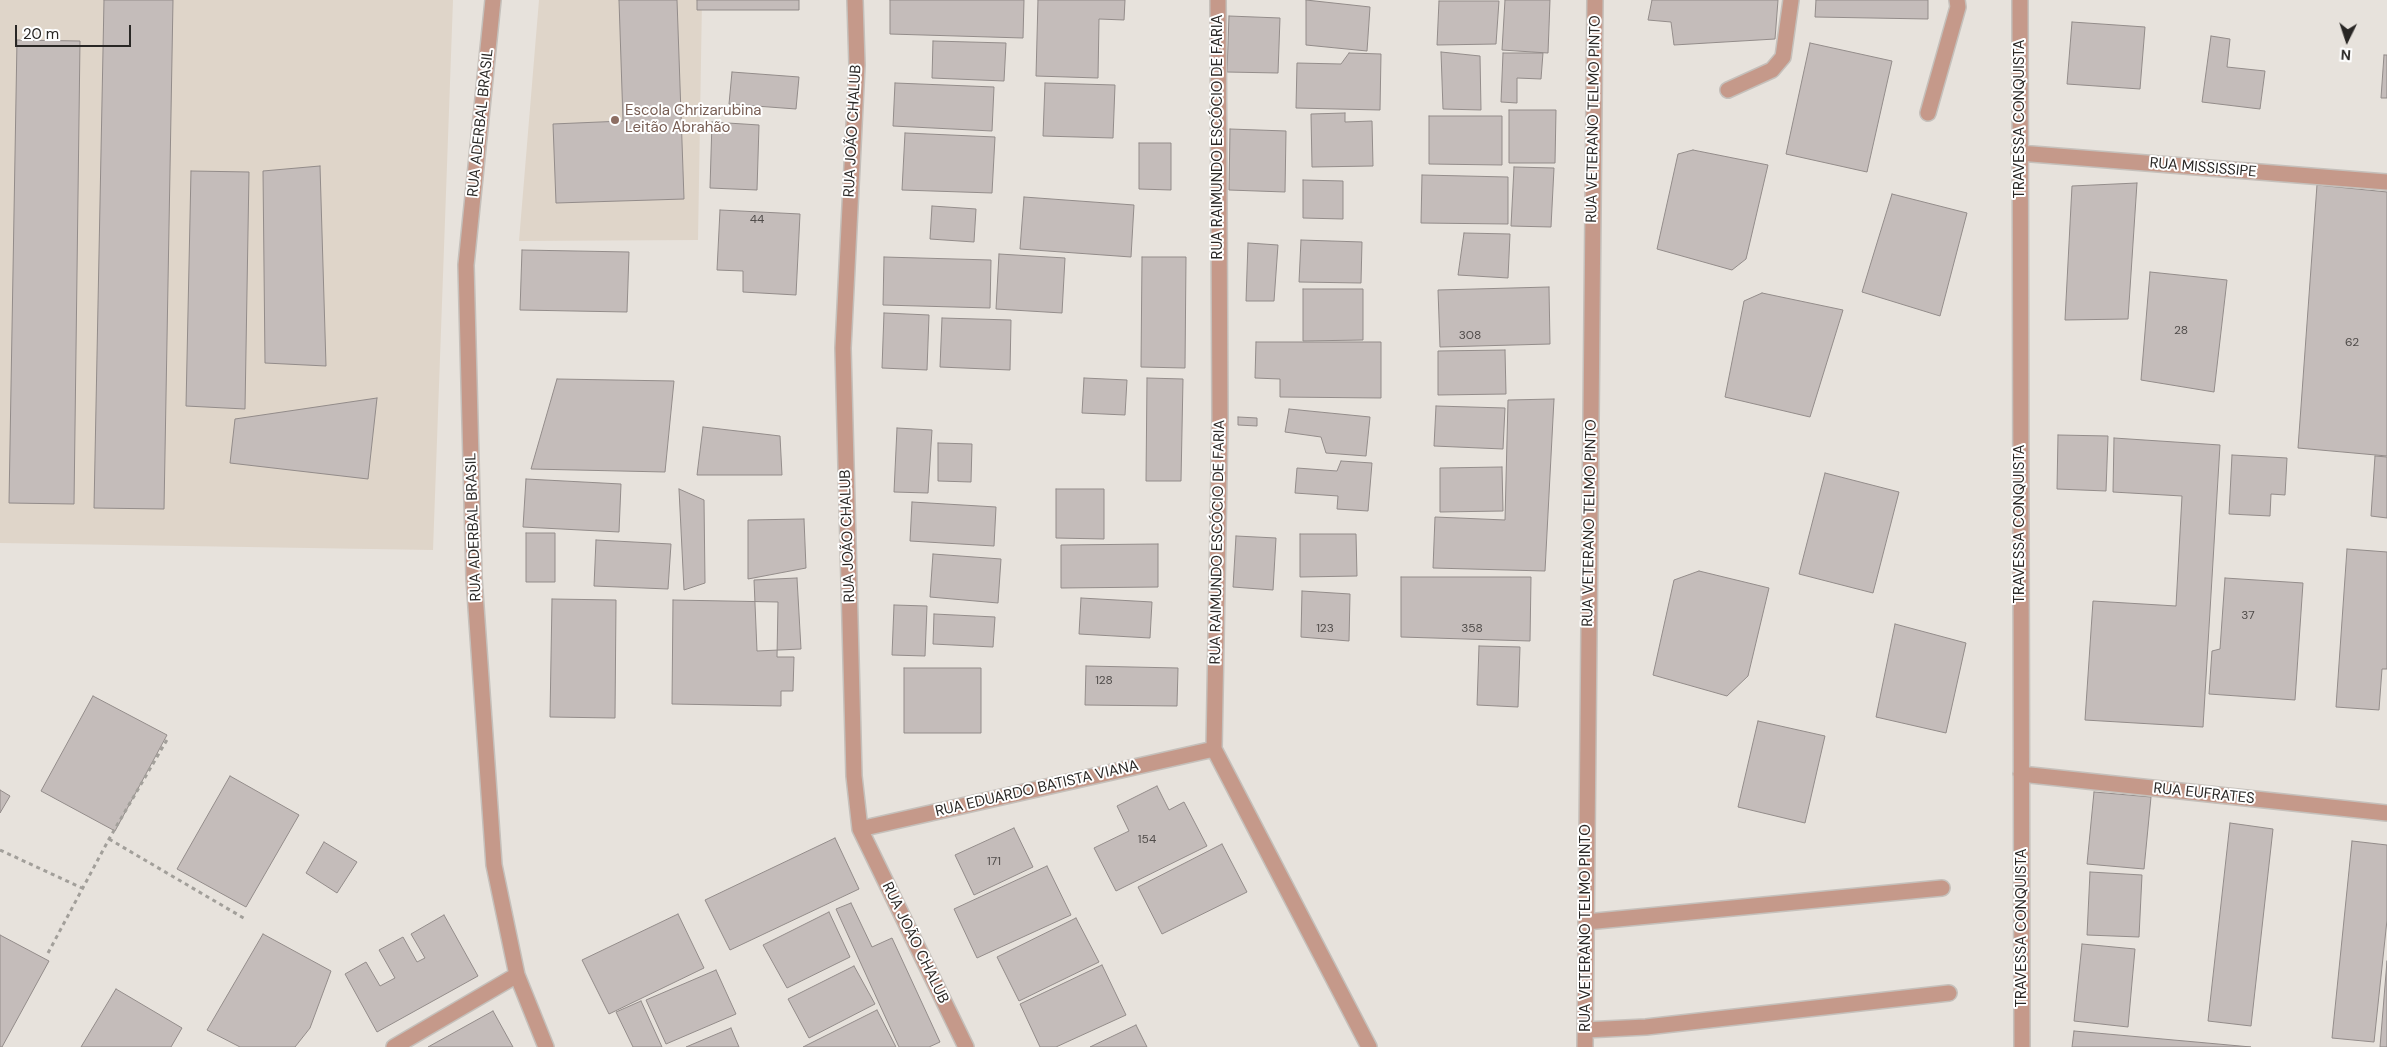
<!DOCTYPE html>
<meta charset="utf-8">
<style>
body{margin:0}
#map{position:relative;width:2387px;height:1047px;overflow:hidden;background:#e7e2dc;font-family:"DM Sans",sans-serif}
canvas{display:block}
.north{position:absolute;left:2322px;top:15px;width:50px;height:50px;-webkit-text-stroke:4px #fff;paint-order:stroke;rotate:184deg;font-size:14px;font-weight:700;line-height:20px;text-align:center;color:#292725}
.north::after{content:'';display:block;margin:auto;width:18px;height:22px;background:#292725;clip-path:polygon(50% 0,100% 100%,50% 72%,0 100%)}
.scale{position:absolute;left:15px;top:25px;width:116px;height:22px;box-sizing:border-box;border:2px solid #292725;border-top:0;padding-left:6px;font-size:15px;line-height:18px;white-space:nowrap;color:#292725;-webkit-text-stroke:4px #fff;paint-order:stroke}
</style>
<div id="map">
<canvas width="2387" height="1047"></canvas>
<div class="north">N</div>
<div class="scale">20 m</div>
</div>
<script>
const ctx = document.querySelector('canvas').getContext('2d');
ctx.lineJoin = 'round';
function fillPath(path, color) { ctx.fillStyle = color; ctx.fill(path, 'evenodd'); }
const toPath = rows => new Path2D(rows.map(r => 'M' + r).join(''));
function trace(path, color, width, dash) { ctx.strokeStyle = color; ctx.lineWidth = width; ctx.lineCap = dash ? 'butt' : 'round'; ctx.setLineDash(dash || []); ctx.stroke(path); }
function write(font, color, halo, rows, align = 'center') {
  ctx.font = font + ' "DM Sans",sans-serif'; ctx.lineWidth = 4; ctx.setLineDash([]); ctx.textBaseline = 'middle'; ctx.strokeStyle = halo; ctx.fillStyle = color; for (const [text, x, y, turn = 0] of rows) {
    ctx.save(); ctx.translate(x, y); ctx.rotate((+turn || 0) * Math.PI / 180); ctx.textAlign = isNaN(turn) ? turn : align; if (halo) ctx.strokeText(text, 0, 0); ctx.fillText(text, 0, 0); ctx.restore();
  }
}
fillPath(toPath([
 [0,0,453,0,433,550,0,543],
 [539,0,702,0,698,240,519,241]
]), '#dfd5c9');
const building = toPath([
 [104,0,173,0,164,509,94,508,104,0],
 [619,0,677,0,684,199,556,203,553,124,623,121,619,0],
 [697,0,799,0,799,10,697,10,697,0],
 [890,0,1024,0,1023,38,890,34,890,0],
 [1038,0,1125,0,1124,20,1099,19,1098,78,1036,76,1038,0],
 [1306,0,1370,7,1367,51,1306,45,1306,0],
 [1505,0,1550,0,1548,53,1502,50,1505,0],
 [1652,0,1778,0,1775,39,1674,45,1671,22,1648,20,1652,0],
 [1816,0,1928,0,1928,19,1815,17,1816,0],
 [1439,1,1499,1,1496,44,1437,45,1439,1],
 [1229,16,1280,18,1278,73,1227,72,1229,16],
 [2072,22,2145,27,2140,89,2067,84,2072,22],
 [2211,36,2230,39,2227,67,2265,71,2260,109,2202,102,2211,36],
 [17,40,80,41,74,504,9,503,17,40],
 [933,41,1006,43,1004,81,932,78,933,41],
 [1810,43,1892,61,1867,172,1786,154,1810,43],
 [1441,52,1480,56,1481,110,1443,109,1441,52],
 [1349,53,1381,54,1380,110,1296,108,1297,63,1341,64,1349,53],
 [1503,53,1543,53,1541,79,1517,78,1517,103,1501,102,1503,53],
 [2384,55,2387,55,2387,98,2381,98,2384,55],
 [732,72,799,77,796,109,729,104,732,72],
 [895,83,994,87,992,131,893,126,895,83],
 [1045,83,1115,85,1113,138,1043,136,1045,83],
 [1509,110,1556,110,1555,163,1509,163,1509,110],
 [1345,113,1345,122,1372,121,1373,166,1312,167,1311,114,1345,113],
 [1429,116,1502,116,1502,165,1429,164,1429,116],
 [712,122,759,125,757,190,710,188,712,122],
 [1230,129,1286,131,1285,192,1229,190,1230,129],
 [905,133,995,137,992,193,902,190,905,133],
 [1139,143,1171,143,1171,190,1139,189,1139,143],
 [1693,150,1768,165,1746,259,1732,270,1657,249,1678,154,1693,150],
 [320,166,326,366,265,363,263,171,320,166],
 [1514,167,1554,168,1551,227,1511,226,1514,167],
 [191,171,249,172,245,409,186,406,191,171],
 [1422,175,1508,177,1508,224,1421,223,1422,175],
 [1303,180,1343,181,1343,219,1303,218,1303,180],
 [2137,183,2128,319,2065,320,2072,186,2137,183],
 [2317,185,2387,192,2387,456,2298,448,2317,185],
 [1892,194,1967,213,1940,316,1862,292,1892,194],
 [1024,197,1134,205,1131,257,1020,249,1024,197],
 [932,206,976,209,974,242,930,239,932,206],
 [720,210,800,214,796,295,743,292,743,271,717,270,720,210],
 [1464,233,1510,234,1508,278,1458,275,1464,233],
 [1301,240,1362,242,1361,283,1299,282,1301,240],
 [1248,243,1278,245,1274,301,1246,301,1248,243],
 [522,250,629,252,627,312,520,310,522,250],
 [999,254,1065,258,1062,313,996,309,999,254],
 [884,257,991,260,990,308,883,305,884,257],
 [1142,257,1186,257,1185,368,1141,367,1142,257],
 [2150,272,2227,280,2214,392,2141,380,2150,272],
 [1549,287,1550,344,1440,347,1438,290,1549,287],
 [1303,289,1363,289,1363,340,1303,341,1303,289],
 [1762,293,1843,310,1810,417,1725,397,1744,301,1762,293],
 [884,313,929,315,927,370,882,368,884,313],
 [942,318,1011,320,1010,370,940,367,942,318],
 [1256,342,1381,342,1381,398,1280,397,1280,379,1255,378,1256,342],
 [1505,350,1506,394,1438,395,1438,351,1505,350],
 [1084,378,1127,380,1125,415,1082,413,1084,378],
 [1147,378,1183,379,1181,481,1146,481,1147,378],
 [557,379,674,381,665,472,531,469,557,379],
 [377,398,368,479,230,463,235,419,377,398],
 [1554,399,1545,571,1433,568,1435,517,1505,520,1508,400,1554,399],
 [1436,406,1505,408,1503,449,1434,446,1436,406],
 [1289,409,1370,417,1366,456,1326,453,1321,437,1285,432,1289,409],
 [1238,417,1257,418,1257,426,1238,425,1238,417],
 [703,427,780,436,782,475,697,475,703,427],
 [897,428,932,430,928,493,894,492,897,428],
 [2058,435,2108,436,2106,491,2057,489,2058,435],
 [2114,438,2220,445,2203,727,2085,720,2093,601,2176,606,2182,496,2113,492,2114,438],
 [938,443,972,444,971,482,938,481,938,443],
 [2232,455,2287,458,2285,495,2271,494,2270,516,2229,514,2232,455],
 [2375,456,2387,457,2387,518,2371,516,2375,456],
 [1341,461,1372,463,1368,511,1337,509,1338,496,1295,493,1297,468,1337,471,1341,461],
 [1502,467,1503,511,1440,512,1440,468,1502,467],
 [1825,473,1899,492,1873,593,1799,574,1825,473],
 [526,479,621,484,619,532,523,527,526,479],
 [679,489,704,500,705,583,684,590,679,489],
 [1056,489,1104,489,1104,539,1056,538,1056,489],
 [912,502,996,507,994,546,910,541,912,502],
 [804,519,806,568,748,579,748,520,804,519],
 [526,533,555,533,555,582,526,582,526,533],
 [1300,534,1356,534,1357,576,1300,577,1300,534],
 [1236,536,1276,538,1273,590,1233,587,1236,536],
 [596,540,671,544,668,589,594,586,596,540],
 [1158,544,1158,587,1061,588,1061,545,1158,544],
 [2347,549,2387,552,2387,669,2382,669,2379,710,2336,707,2347,549],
 [933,554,1001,559,998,603,930,597,933,554],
 [1699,571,1769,588,1748,676,1727,696,1653,675,1674,580,1699,571],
 [1401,577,1531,577,1530,641,1401,637,1401,577],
 [797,578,801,649,757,651,754,580,797,578],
 [2225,578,2303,583,2295,700,2209,694,2212,651,2220,649,2225,578],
 [1302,591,1350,594,1349,641,1301,637,1302,591],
 [1081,598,1152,602,1150,638,1079,634,1081,598],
 [552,599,616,600,615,718,550,717,552,599],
 [673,600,778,602,777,657,794,657,793,691,781,691,781,706,672,704,673,600],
 [894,605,927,606,925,656,892,655,894,605],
 [934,614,995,617,993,647,933,644,934,614],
 [1895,624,1966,643,1946,733,1876,717,1895,624],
 [1479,646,1520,647,1518,707,1477,705,1479,646],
 [1086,666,1178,668,1177,706,1085,705,1086,666],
 [904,668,981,668,981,733,904,733,904,668],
 [93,696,167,735,115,831,41,791,93,696],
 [1758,721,1825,736,1805,823,1738,807,1758,721],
 [230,776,299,815,246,907,177,869,230,776],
 [1157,786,1169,810,1184,802,1207,846,1116,891,1094,848,1129,831,1117,806,1157,786],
 [0,790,10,796,0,813,0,790],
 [2094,792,2151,797,2144,869,2087,864,2094,792],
 [2230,823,2273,829,2251,1026,2208,1021,2230,823],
 [1014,828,1033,867,974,895,955,855,1014,828],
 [835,838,859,889,730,950,705,900,835,838],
 [2352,841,2387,845,2387,920,2374,1042,2332,1038,2352,841],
 [324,842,357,862,337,893,306,873,324,842],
 [1222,844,1247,892,1162,934,1138,887,1222,844],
 [1047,866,1071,915,977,958,954,909,1047,866],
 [2090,872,2142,875,2139,937,2087,935,2090,872],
 [851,903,872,947,892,938,940,1042,929,1047,899,1047,836,909,851,903],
 [829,912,850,957,787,988,763,945,829,912],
 [678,914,704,968,609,1014,582,960,678,914],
 [444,915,478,976,377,1032,345,974,366,962,380,986,395,978,379,950,403,937,417,962,425,958,411,934,444,915],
 [1076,918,1099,962,1019,1001,997,957,1076,918],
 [263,934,331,971,310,1028,295,1047,240,1047,207,1030,263,934],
 [0,935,49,961,2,1047,0,1047,0,935],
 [2082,944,2135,949,2128,1027,2074,1021,2082,944],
 [2387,961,2387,1047,2380,1047,2387,961],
 [1102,965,1126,1015,1056,1047,1040,1047,1020,1004,1102,965],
 [854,966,875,1004,809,1038,788,999,854,966],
 [716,970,736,1014,666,1044,646,1000,716,970],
 [116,989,182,1028,171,1047,81,1047,116,989],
 [641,1001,662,1047,633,1047,616,1012,641,1001],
 [877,1010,896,1047,803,1047,877,1010],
 [493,1011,513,1047,428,1047,493,1011],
 [1136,1025,1147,1047,1090,1047,1136,1025],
 [731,1028,739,1047,686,1047,731,1028],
 [2074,1031,2251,1047,2072,1047,2074,1031]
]);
fillPath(building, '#c4bcba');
trace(building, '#938c8a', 1);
const street = toPath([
 [493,0,466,265,474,578,494,865,517,975,546,1047],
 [855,0,857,65,843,348,854,776,860,829,966,1047],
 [1218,0,1220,418,1214,749,1369,1047],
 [2020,0,2022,1047],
 [1728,90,1772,70,1783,57,1791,0],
 [1928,113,1958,7,1957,0],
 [2019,153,2387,182],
 [2021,774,2387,813],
 [860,829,1214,749],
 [1586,922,1942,888],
 [1585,1030,1646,1027,1949,993],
 [394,1047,517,975],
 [1585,1047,1595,0]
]);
trace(street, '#c5c0bb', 18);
trace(toPath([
 [109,839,247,920],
 [0,850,82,888],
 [48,953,109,839,168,738]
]), '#a29f9a', 3, [4, 4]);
trace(street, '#c5998a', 15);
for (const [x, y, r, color] of [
 [615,120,5,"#8d6e63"]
]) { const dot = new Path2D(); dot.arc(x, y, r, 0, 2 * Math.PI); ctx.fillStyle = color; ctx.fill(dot); trace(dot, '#fff', 2); }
write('12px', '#504c4a', null, [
 ["44",757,220],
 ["28",2181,331],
 ["308",1470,336],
 ["62",2352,343],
 ["37",2248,616],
 ["123",1325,629],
 ["358",1472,629],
 ["128",1104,681],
 ["154",1147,840],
 ["171",994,862]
]);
write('15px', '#785e54', '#fff', [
 ["Escola Chrizarubina",625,111],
 ["Leitão Abrahão",625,128]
], 'left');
write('15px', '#292725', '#fff', [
 ["RUA VETERANO TELMO PINTO",1594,119,-89],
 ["TRAVESSA CONQUISTA",2020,119,-90],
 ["RUA ADERBAL BRASIL",481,123,-84],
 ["RUA JOÃO CHALUB",853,131,-87],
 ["RUA RAIMUNDO ESCÓCIO DE FARIA",1218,137,-90],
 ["RUA MISSISSIPE",2203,168,5],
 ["RUA VETERANO TELMO PINTO",1590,523,-89],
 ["TRAVESSA CONQUISTA",2020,524,-90],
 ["RUA ADERBAL BRASIL",474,527,-92],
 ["RUA JOÃO CHALUB",848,536,-92],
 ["RUA RAIMUNDO ESCÓCIO DE FARIA",1218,542,-89],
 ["RUA EDUARDO BATISTA VIANA",1037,789,-13],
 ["RUA EUFRATES",2204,794,6],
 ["RUA VETERANO TELMO PINTO",1586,928,-90],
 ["TRAVESSA CONQUISTA",2022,928,-90],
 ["RUA JOÃO CHALUB",915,943,64]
]);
</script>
